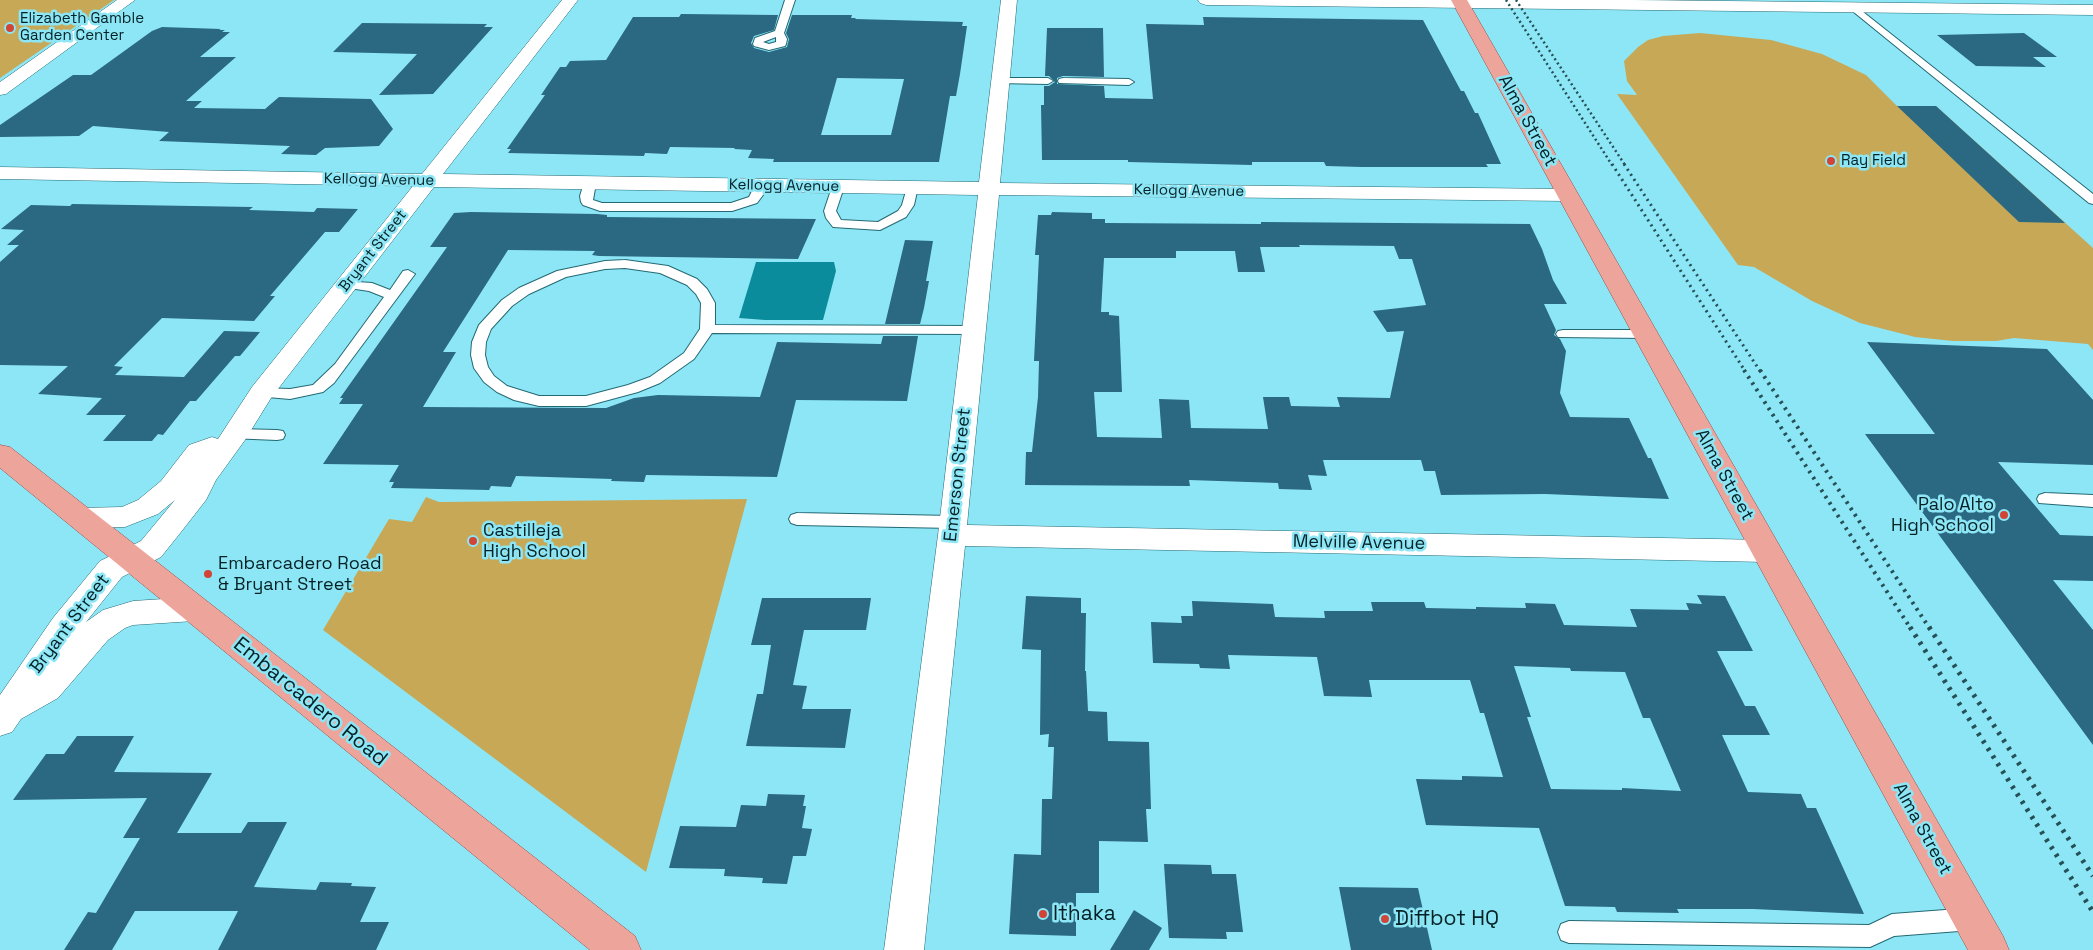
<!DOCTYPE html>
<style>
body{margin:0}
canvas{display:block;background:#8de6f5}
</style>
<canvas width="2093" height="950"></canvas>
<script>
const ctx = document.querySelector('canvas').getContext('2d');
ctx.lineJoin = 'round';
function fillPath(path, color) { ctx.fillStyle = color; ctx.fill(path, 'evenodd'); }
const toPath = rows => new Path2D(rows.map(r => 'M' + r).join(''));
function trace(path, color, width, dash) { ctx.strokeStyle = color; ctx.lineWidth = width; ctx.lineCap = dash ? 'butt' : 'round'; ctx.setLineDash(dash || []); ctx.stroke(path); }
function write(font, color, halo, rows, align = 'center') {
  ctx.font = font + ' "Space Grotesk",sans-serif'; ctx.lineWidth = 5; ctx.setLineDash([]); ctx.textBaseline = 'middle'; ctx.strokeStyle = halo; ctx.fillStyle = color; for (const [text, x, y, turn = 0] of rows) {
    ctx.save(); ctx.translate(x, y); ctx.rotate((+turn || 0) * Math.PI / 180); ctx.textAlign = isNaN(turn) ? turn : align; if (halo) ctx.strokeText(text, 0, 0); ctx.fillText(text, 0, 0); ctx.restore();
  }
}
fillPath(toPath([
 [0,0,114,0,0,78],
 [1700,33,1771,40,1822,54,1866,75,1897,106,1936,106,2093,248,2093,350,2088,344,2014,338,1996,341,1953,341,1915,337,1860,323,1812,301,1754,267,1738,265,1617,94,1637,95,1627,81,1624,61,1638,47,1648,40,1663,36],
 [426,497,439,502,747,499,646,872,323,630,389,519,412,522]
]), '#c7a857');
fillPath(toPath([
 [756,262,834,262,836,271,823,320,765,320,739,318]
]), '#0a8c9c');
fillPath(toPath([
 [681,14,778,15,774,30,754,36,751,43,754,48,769,52,787,47,789,39,786,33,792,15,852,15,851,18,856,18,855,19,963,22,962,26,967,26,960,74,956,96,950,96,939,162,773,162,774,159,748,158,752,150,734,149,735,148,670,147,667,154,645,153,644,156,508,153,511,149,507,149,545,95,541,95,560,67,566,67,570,61,606,60,633,17,679,17],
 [837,78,904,79,891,135,821,135],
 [1203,17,1423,20,1461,91,1464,91,1475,113,1478,113,1501,164,1486,164,1488,167,1362,167,1326,166,1324,162,1252,162,1252,165,1128,162,1128,160,1042,160,1041,105,1044,105,1044,86,1049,86,1055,82,1049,76,1045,76,1047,28,1103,28,1104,77,1063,76,1057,78,1057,84,1104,86,1105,98,1153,99,1146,24,1204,25],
 [362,23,487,24,484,27,493,27,433,94,379,95,417,54,333,52],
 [162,27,221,29,219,30,225,30,222,32,230,32,200,57,236,57,186,101,202,101,194,108,265,109,279,97,371,99,393,129,379,146,325,148,316,155,281,154,290,146,159,141,169,132,93,126,79,136,0,137,0,125,73,75,91,75,152,31],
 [2024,33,2057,57,2033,57,2046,67,1976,66,1937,35],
 [1897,106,1936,106,2065,223,2019,222],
 [72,204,253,207,249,210,314,212,317,208,358,209,339,232,325,232,270,296,275,296,254,321,162,318,114,366,123,367,115,375,184,377,224,331,260,332,240,356,235,356,196,401,190,401,163,435,158,434,152,441,103,441,126,415,86,415,102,398,38,394,68,366,0,365,0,262,19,245,7,245,24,230,1,229,31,205,70,206],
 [471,212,597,214,607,215,607,217,816,219,798,259,599,256,592,255,595,251,508,250,443,352,456,352,423,407,606,408,634,398,658,395,760,397,777,342,881,344,883,336,918,336,907,401,796,400,777,477,646,475,644,482,611,481,612,479,516,476,511,487,491,486,489,490,391,488,394,482,389,482,399,465,323,464,363,404,339,404,343,398,340,398,447,247,430,247,454,213],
 [1052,212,1092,213,1092,219,1105,219,1105,223,1261,224,1261,222,1530,224,1542,249,1553,280,1567,304,1544,304,1556,330,1554,335,1560,339,1566,351,1560,393,1570,417,1629,418,1648,458,1651,458,1669,499,1545,494,1441,495,1435,471,1424,471,1421,460,1323,460,1327,476,1308,475,1312,490,1279,489,1278,483,1189,480,1190,486,1025,485,1026,452,1032,452,1038,397,1039,361,1034,361,1039,255,1035,255,1038,215,1051,215],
 [1299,245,1394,246,1399,259,1412,259,1426,305,1373,311,1387,332,1404,331,1390,398,1337,397,1340,407,1291,406,1289,397,1263,397,1268,429,1191,428,1189,400,1159,399,1162,438,1097,437,1094,392,1122,392,1119,316,1109,315,1109,312,1101,312,1104,258,1176,258,1176,251,1235,251,1238,272,1265,272,1260,247,1300,247],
 [905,240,933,241,926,281,929,281,924,308,920,324,885,324],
 [1867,342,2047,349,2093,400,2093,465,1998,462,2060,535,2093,536,2093,581,2053,580,2093,630,2093,745,1865,434,1935,434],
 [1697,595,1725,596,1753,651,1717,651,1745,706,1755,706,1770,735,1722,735,1748,792,1801,794,1807,808,1816,808,1864,914,1753,909,1677,909,1679,913,1617,912,1615,907,1565,906,1539,828,1426,825,1416,779,1462,780,1462,776,1503,777,1484,713,1480,713,1470,680,1369,680,1372,697,1324,696,1317,657,1228,655,1230,669,1200,668,1199,664,1153,663,1151,622,1182,623,1181,616,1193,616,1192,601,1273,604,1275,617,1325,618,1324,611,1373,611,1371,602,1424,602,1426,608,1476,609,1476,607,1526,608,1525,603,1555,604,1564,625,1637,627,1630,609,1689,610,1686,603,1702,604],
 [1514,666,1570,668,1571,671,1625,672,1643,718,1650,718,1681,791,1622,788,1622,790,1551,789,1527,717,1531,717],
 [1026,596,1081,598,1081,613,1086,613,1085,671,1086,671,1088,711,1107,712,1108,741,1149,742,1151,809,1146,809,1148,842,1099,841,1099,893,1076,893,1076,936,1009,934,1014,854,1041,855,1042,799,1052,799,1054,747,1048,747,1049,734,1040,735,1041,650,1022,649],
 [762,598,871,598,866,630,804,630,793,685,807,686,802,709,851,709,845,748,746,746,757,694,763,694,771,645,751,645],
 [77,736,134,736,114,772,212,773,177,833,241,833,248,822,287,822,254,887,316,890,320,882,352,883,351,886,376,887,360,922,389,922,376,950,218,950,238,911,135,911,112,950,64,950,88,912,96,913,140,838,123,838,147,798,13,800,46,754,64,754],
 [768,794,805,795,803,806,806,806,802,828,812,829,806,856,793,856,787,884,762,883,763,878,724,876,725,869,669,868,680,826,736,827,741,805,766,806],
 [1164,864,1211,865,1212,874,1236,874,1243,932,1226,932,1227,939,1169,938],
 [1339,887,1418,888,1432,950,1351,950],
 [1134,910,1162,928,1149,950,1110,950]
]), '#2b6882');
const lane = toPath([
 [785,0,795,0,784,33,787,39,786,44,785,46,769,50,754,46,753,44,755,38,775,31,785,0],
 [776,37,776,42,769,44,763,42,776,37],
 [1853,4,2093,194,2093,204,2089,203,1850,9,1850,5,1853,4],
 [1000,78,1048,78,1053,81,1048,84,996,83,995,81,996,79,1000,78],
 [1063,78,1129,79,1134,82,1129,85,1059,83,1058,81,1059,79,1063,78],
 [590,179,596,183,593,200,602,203,731,203,749,197,756,183,760,182,766,186,763,195,757,203,732,211,600,211,583,205,581,202,580,196,584,183,590,179],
 [838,183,844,187,836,211,841,220,878,222,898,211,902,205,908,184,912,183,918,187,914,205,906,217,880,230,833,227,826,218,824,211,832,187,838,183],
 [625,260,668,266,697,279,707,289,715,303,715,325,974,326,979,327,981,330,979,333,974,334,712,333,694,359,660,383,638,392,586,406,539,406,514,400,497,392,484,382,474,368,471,355,472,342,479,325,502,300,519,288,557,271,605,261,625,260],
 [625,268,660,273,687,285,696,294,701,303,700,329,684,353,650,377,628,385,586,396,539,396,507,386,494,376,488,367,485,355,486,342,491,329,512,306,529,294,566,277,605,269,625,268],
 [408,270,415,274,334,383,323,392,290,399,256,396,253,393,256,390,261,388,290,389,313,385,335,364,384,297,369,291,342,287,340,284,342,281,372,283,390,290,403,271,408,270],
 [1563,330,1646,330,1651,331,1653,334,1651,337,1646,338,1558,337,1556,334,1558,331,1563,330],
 [236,429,277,430,283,431,285,435,283,439,277,440,230,438,228,434,230,430,236,429],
 [2045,493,2093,495,2093,507,2039,503,2037,499,2039,495,2045,493],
 [797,513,953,516,959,518,961,522,959,526,953,528,797,525,791,523,789,519,791,515,797,513],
 [1972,908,1980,911,1983,919,1980,927,1972,930,1894,936,1870,947,1569,943,1561,940,1558,932,1561,924,1569,921,1869,925,1892,914,1972,908]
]);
const street = toPath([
 [117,0,135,0,6,94,0,95,0,82,117,0],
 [562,0,578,0,443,174,979,182,1001,0,1017,0,1000,183,1568,189,1575,191,1578,195,1575,199,1568,201,999,195,967,525,1767,540,1777,543,1782,551,1777,559,1767,562,965,546,924,950,884,950,938,535,978,195,434,187,271,398,245,440,216,480,206,500,181,532,161,557,122,577,86,622,103,610,133,601,194,597,205,600,209,609,205,618,194,621,133,625,125,628,108,640,58,698,21,719,12,732,0,736,0,695,53,618,100,561,141,541,175,500,158,514,125,527,81,528,71,525,67,518,71,511,81,508,122,507,138,500,161,481,189,445,212,437,218,439,252,387,413,186,0,179,0,167,422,174,562,0],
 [1198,0,1634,0,2093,5,2093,15,1206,5,1200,3,1198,0]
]);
const primary = toPath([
 [1451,0,1467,0,2003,936,2009,950,1968,950,1451,0],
 [0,445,10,447,635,936,641,950,590,950,0,468,0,445]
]);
trace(lane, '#236974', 2);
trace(street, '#236974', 1);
trace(primary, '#944e46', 1);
fillPath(lane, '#fff');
fillPath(street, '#fff');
fillPath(primary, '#eda49b');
trace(toPath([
 [1506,0,1612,165],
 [1516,0,1625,165]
]), '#255057', 2.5, [2, 3]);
trace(toPath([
 [1612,164,1745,371],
 [1624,164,1760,371]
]), '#255057', 3, [2, 4]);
trace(toPath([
 [1744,370,1911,629],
 [1760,370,1930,629]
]), '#255057', 4, [2.5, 5]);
trace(toPath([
 [1910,627,2093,912],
 [1929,627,2093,876]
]), '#255057', 5, [3, 6]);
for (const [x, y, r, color] of [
 [10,28,5,"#d14436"],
 [1831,161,5,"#d14436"],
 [2004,515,5,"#d14436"],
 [473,541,5,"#d14436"],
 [208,574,5,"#d14436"],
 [1043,914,5,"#d14436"],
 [1385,919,5,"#d14436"]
]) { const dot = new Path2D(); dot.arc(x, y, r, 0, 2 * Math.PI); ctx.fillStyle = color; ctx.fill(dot); trace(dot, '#8de6f5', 2); }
write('15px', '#042125', '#8de6f5', [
 ["Elizabeth Gamble",20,19],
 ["Garden Center",20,36],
 ["Ray Field",1841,161]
], 'left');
write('15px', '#042125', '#8de6f5', [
 ["Kellogg Avenue",379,180,1],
 ["Kellogg Avenue",784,186,1],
 ["Kellogg Avenue",1189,191,1],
 ["Bryant Street",373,251,-52]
]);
write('18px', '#042125', '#8de6f5', [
 ["Alma Street",1527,121,61],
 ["Emerson Street",958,475,-84],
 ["Alma Street",1724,475,61],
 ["Melville Avenue",1359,543,1],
 ["Bryant Street",70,624,-53],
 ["Alma Street",1922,829,61]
]);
write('18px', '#042125', '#8de6f5', [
 ["Palo Alto",1994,505,"right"],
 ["High School",1994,526,"right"],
 ["Castilleja",483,531],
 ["High School",483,552],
 ["Embarcadero Road",218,564],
 ["& Bryant Street",218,585]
], 'left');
write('21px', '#042125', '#8de6f5', [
 ["Embarcadero Road",310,702,39]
]);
write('21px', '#042125', '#8de6f5', [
 ["Ithaka",1053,914],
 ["Diffbot HQ",1395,919]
], 'left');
</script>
